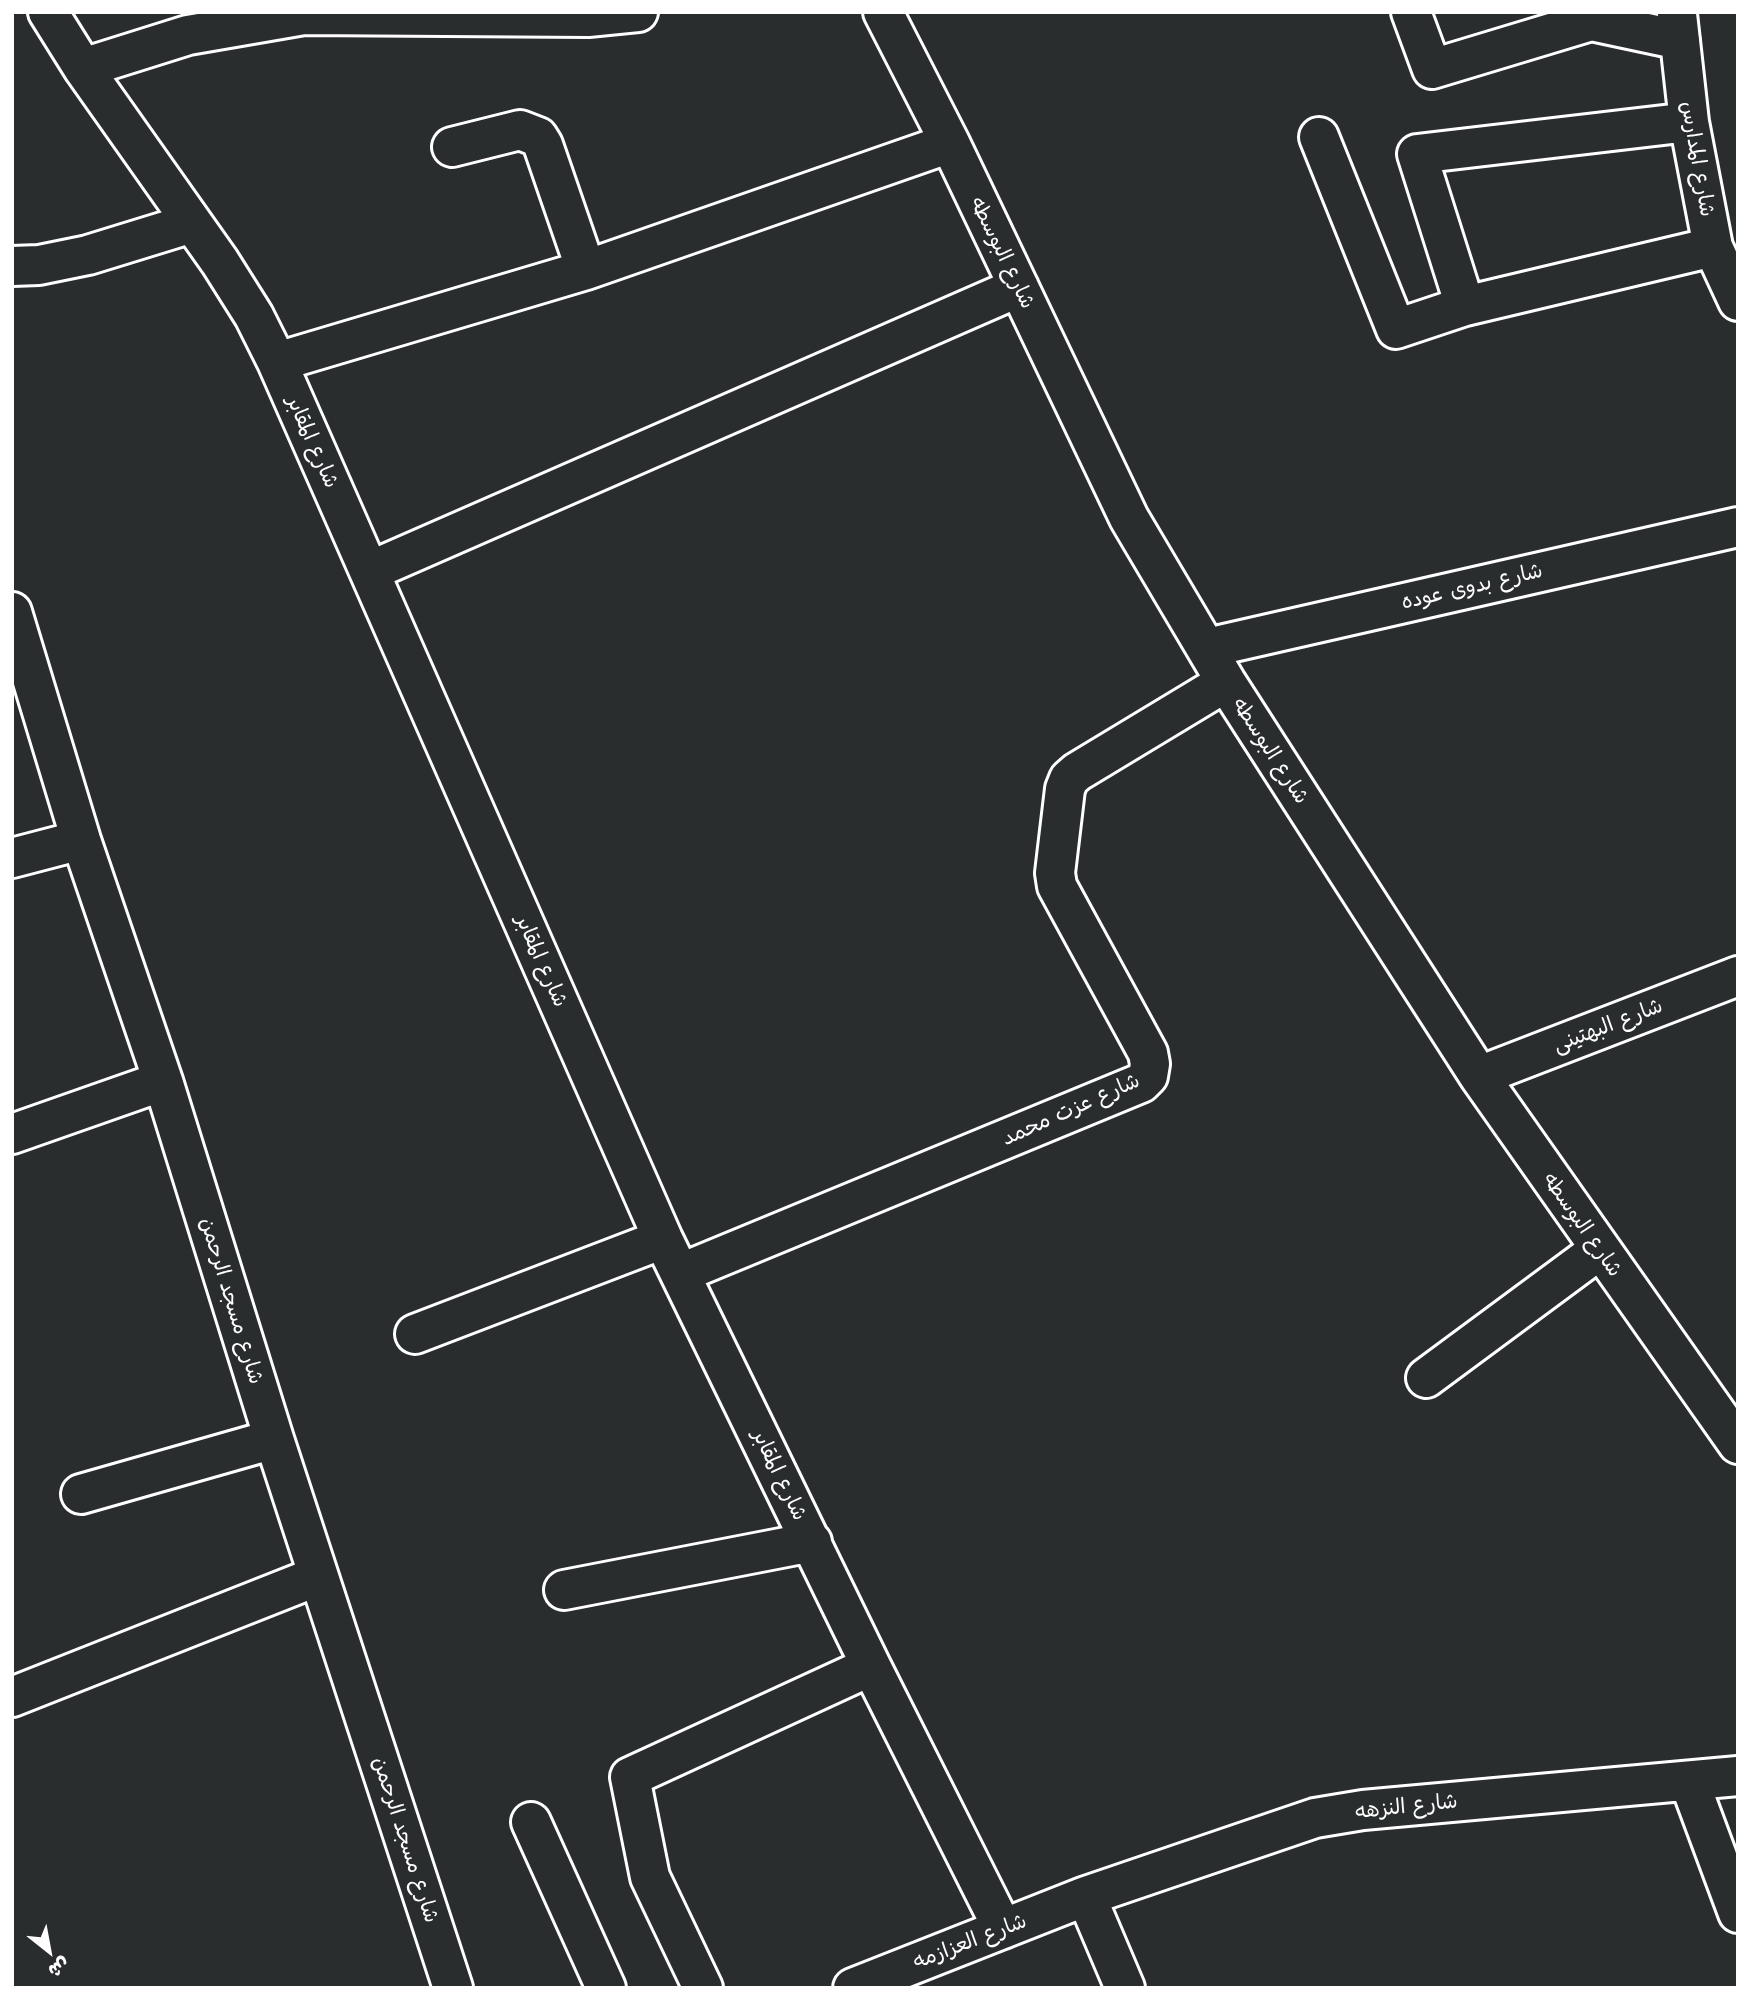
<!DOCTYPE html>
<meta charset="utf-8">
<style>
body{margin:0}
#map{position:relative;width:1750px;height:2000px;overflow:hidden;background:#2a2d2e;font-family:"Playpen Sans","Playpen Sans Arabic",sans-serif}
canvas{display:block}
.frame{position:absolute;inset:0;border:14px solid #fff;pointer-events:none}
.north{position:absolute;left:14px;top:1916px;width:70px;height:70px;-webkit-text-stroke:5px #2a2d2e;paint-order:stroke;rotate:149deg;font-size:19px;font-weight:700;line-height:28px;text-align:center;color:#fff}
.north::after{content:'';display:block;margin:auto;width:24px;height:32px;background:#fff;clip-path:polygon(50% 0,100% 100%,50% 72%,0 100%)}
</style>
<div id="map">
<canvas width="1750" height="2000"></canvas>
<div class="frame"></div>
<div class="north">ش</div>
</div>
<script>
const ctx = document.querySelector('canvas').getContext('2d');
ctx.lineJoin = 'round';
const toPath = rows => new Path2D(rows.map(r => 'M' + r).join(''));
function trace(path, color, width, dash) { ctx.strokeStyle = color; ctx.lineWidth = width; ctx.lineCap = dash ? 'butt' : 'round'; ctx.setLineDash(dash || []); ctx.stroke(path); }
function write(font, color, halo, rows, align = 'center') {
  ctx.font = font + ' "Playpen Sans","Playpen Sans Arabic",sans-serif'; ctx.lineWidth = 7; ctx.setLineDash([]); ctx.textBaseline = 'middle'; ctx.strokeStyle = halo; ctx.fillStyle = color; for (const [text, x, y, turn = 0] of rows) {
    ctx.save(); ctx.translate(x, y); ctx.rotate((+turn || 0) * Math.PI / 180); ctx.textAlign = isNaN(turn) ? turn : align; if (halo) ctx.strokeText(text, 0, 0); ctx.fillText(text, 0, 0); ctx.restore();
  }
}
const minor = toPath([
 [48,12,83,68,220,262,254,316,277,362,663,1239,871,1666,1003,1929],
 [883,12,950,143,1129,518,1226,682,1479,1076,1738,1444],
 [1411,12,1432,69,1591,21,1680,40],
 [1677,14,1689,122,1713,247,1738,301],
 [83,68,188,35,304,15,588,17,638,12],
 [1319,137,1396,329,1465,306,1713,247],
 [452,147,520,130,538,137,543,145,586,270],
 [12,266,39,265,88,255,192,223],
 [1465,306,1417,154,1689,122],
 [277,362,586,270,950,143],
 [370,571,1019,287],
 [12,612,81,840,163,1081,274,1439,453,1988],
 [1207,648,1738,527],
 [12,858,81,840],
 [1479,1076,1738,976],
 [12,1134,163,1081],
 [681,1273,1141,1083,1148,1076,1150,1064,1148,1053,1057,886,1055,873,1065,789,1069,779,1077,772,1226,682],
 [415,1334,663,1239],
 [1426,1378,1599,1250],
 [81,1494,274,1439],
 [564,1590,812,1542],
 [12,1697,318,1576],
 [1689,1781,1738,1913],
 [531,1822,606,1988],
 [1086,1896,1125,1988],
 [703,1988,650,1877,630,1777,871,1666],
 [853,1988,1086,1896,1315,1818,1363,1810,1738,1776]
]);
trace(minor, '#fff', 44);
trace(minor, '#2a2d2e', 38);
write('21px', '#fff', '#2a2d2e', [
 ["شارع المدارس",1697,159,80],
 ["شارع البوسطه",1002,253,64],
 ["شارع المقابر",312,442,66],
 ["شارع بدوى عوده",1472,587,-13],
 ["شارع البوسطه",1270,751,57],
 ["شارع المقابر",541,961,66],
 ["شارع البهتينى",1608,1026,-21],
 ["شارع عزت محمد",1071,1110,-24],
 ["شارع البوسطه",1582,1225,55],
 ["شارع مسجد الرحمن",231,1301,73],
 ["شارع المقابر",779,1475,64],
 ["شارع النزهه",1406,1807,-6],
 ["شارع مسجد الرحمن",405,1840,72],
 ["شارع العزازمه",970,1942,-21]
]);
</script>
